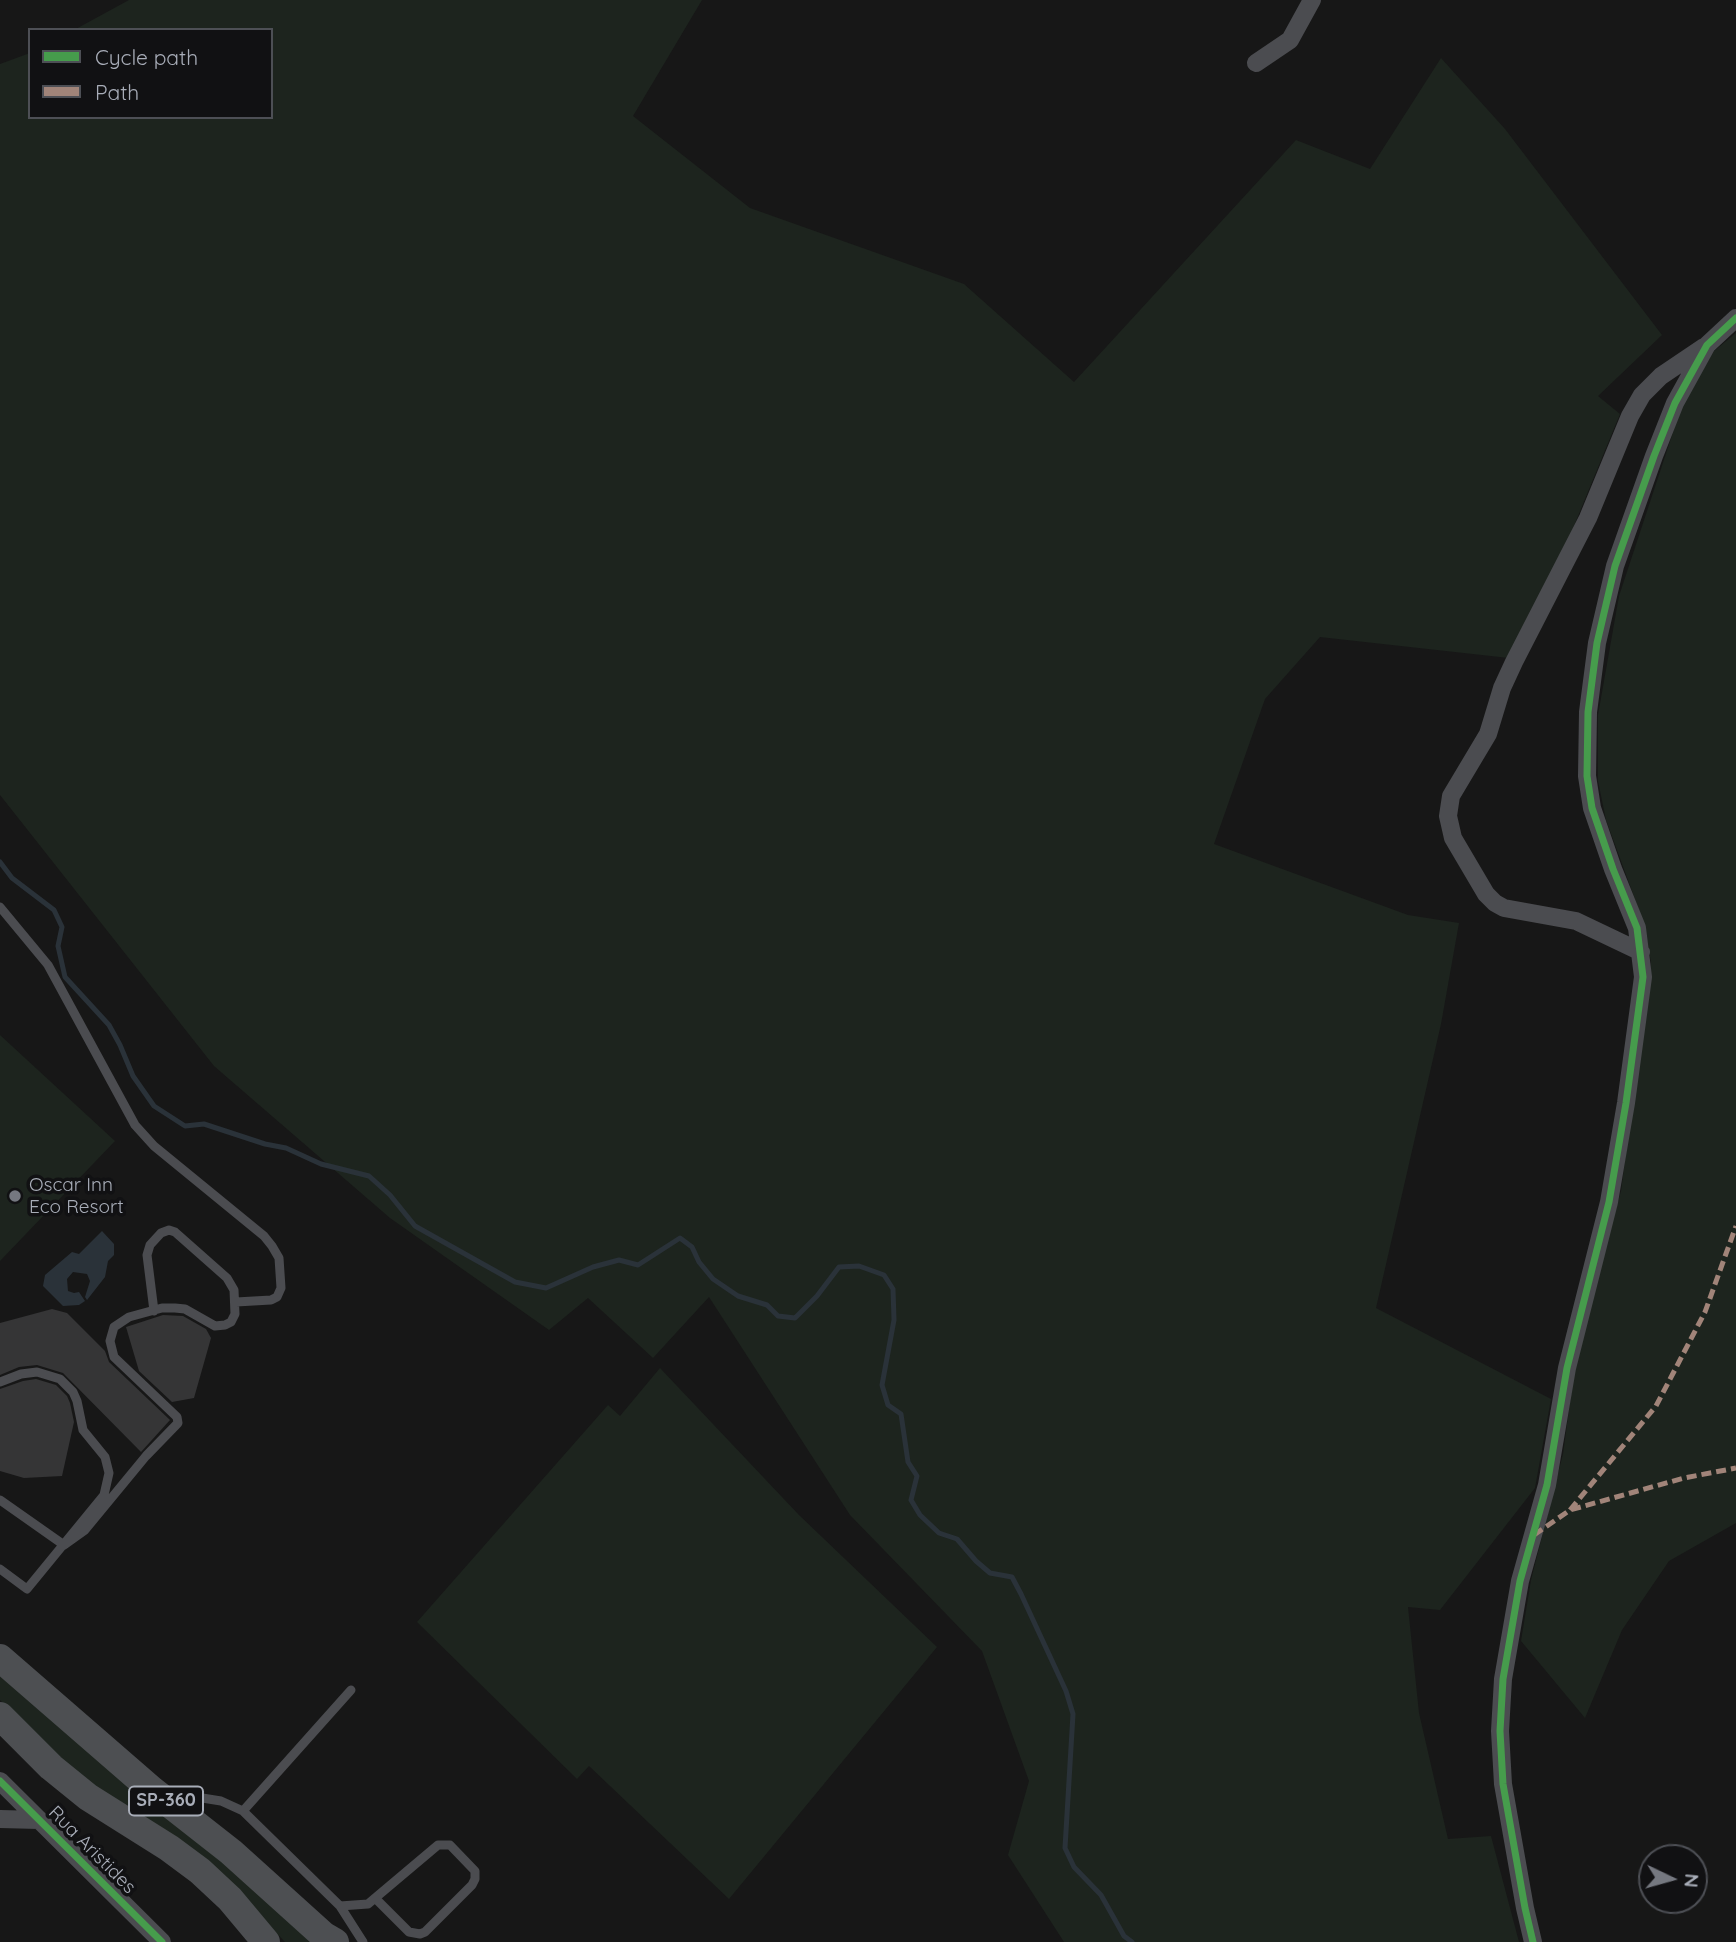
<!DOCTYPE html>
<style>
body{margin:0}
#map{position:relative;width:1736px;height:1942px;overflow:hidden;background:#171717;font-family:Quicksand,sans-serif}
canvas{display:block}
.legend{position:absolute;left:28px;top:28px;width:245px;height:91px;box-sizing:border-box;background:#111113;border:2px solid #4d4f55;margin:0;padding:9px 12px;list-style:none;font-size:21px;color:#a8adb8}
.legend li{display:flex;align-items:center;gap:14px;height:35px}
.legend b{width:35px;border:2px solid #4d4f55}
.north{position:absolute;left:1638px;top:1844px;width:70px;height:70px;box-sizing:border-box;background:#111113;border:2px solid #4d4f55;border-radius:50%;rotate:95deg;font-size:19px;font-weight:700;line-height:28px;text-align:center;color:#a8adb8}
.north::after{content:'';display:block;margin:auto;width:24px;height:32px;background:#757880;clip-path:polygon(50% 0,100% 100%,50% 72%,0 100%)}
</style>
<div id="map">
<canvas width="1736" height="1942"></canvas>
<ul class="legend">
<li><b style="height:9px;background:#469c4c"></b>Cycle path</li>
<li><b style="height:9px;background:#a18479"></b>Path</li>
</ul>
<div class="north">N</div>
</div>
<script>
const ctx = document.querySelector('canvas').getContext('2d');
ctx.lineJoin = 'round';
function fillPath(path, color) { ctx.fillStyle = color; ctx.fill(path, 'evenodd'); }
const toPath = rows => new Path2D(rows.map(r => 'M' + r).join(''));
function trace(path, color, width, dash) { ctx.strokeStyle = color; ctx.lineWidth = width; ctx.lineCap = dash ? 'butt' : 'round'; ctx.setLineDash(dash || []); ctx.stroke(path); }
function write(font, color, halo, rows, align = 'center') {
  ctx.font = font + ' Quicksand,sans-serif'; ctx.lineWidth = 7; ctx.setLineDash([]); ctx.textBaseline = 'middle'; ctx.strokeStyle = halo; ctx.fillStyle = color; for (const [text, x, y, turn = 0] of rows) {
    ctx.save(); ctx.translate(x, y); ctx.rotate((+turn || 0) * Math.PI / 180); ctx.textAlign = isNaN(turn) ? turn : align; if (halo) ctx.strokeText(text, 0, 0); ctx.fillText(text, 0, 0); ctx.restore();
  }
}
fillPath(toPath([
 [129,0,702,0,633,116,750,208,964,284,1074,382,1296,140,1370,169,1441,58,1505,129,1662,335,1598,396,1620,414,1569,538,1509,658,1320,637,1265,699,1214,844,1408,915,1459,923,1441,1024,1376,1308,1551,1399,1535,1488,1440,1610,1408,1607,1419,1713,1448,1839,1491,1836,1519,1942,1064,1942,1008,1855,1029,1781,982,1651,850,1515,709,1297,653,1358,588,1298,549,1330,390,1218,214,1066,0,795,0,64,30,53,30,117,271,117,271,30,74,30],
 [1736,333,1736,1523,1669,1561,1622,1630,1585,1718,1521,1641,1531,1580,1563,1454,1578,1343,1621,1191,1651,962,1643,921,1606,820,1598,781,1598,715,1619,596,1682,405,1714,351],
 [0,1035,115,1141,0,1261],
 [660,1368,799,1515,937,1647,729,1899,589,1766,577,1779,417,1622,608,1405,620,1416],
 [0,1672,224,1860,315,1942,285,1942,226,1880,107,1798,31,1732,0,1700]
]), '#1d241e');
fillPath(toPath([
 [102,1231,114,1244,114,1255,108,1261,105,1277,87,1300,85,1297,90,1281,87,1274,73,1272,67,1279,68,1291,74,1293,79,1292,85,1301,79,1305,63,1306,43,1286,45,1275,72,1252,79,1254]
]), '#2a3239');
trace(toPath([
 [0,862,12,878,54,910,62,927,58,946,65,977,109,1025,120,1045,133,1076,154,1106,185,1126,204,1124,265,1144,286,1148,321,1164,369,1176,390,1195,415,1226,515,1282,546,1288,593,1267,619,1260,638,1265,680,1238,692,1247,699,1262,713,1279,738,1296,767,1305,778,1316,795,1318,817,1296,839,1267,859,1266,884,1275,893,1289,894,1320,882,1385,888,1405,901,1414,908,1462,917,1476,911,1500,920,1515,939,1533,957,1539,976,1561,990,1573,1012,1577,1021,1594,1066,1691,1073,1714,1065,1848,1074,1867,1101,1895,1124,1936,1132,1942]
]), '#2a3239', 5);
fillPath(toPath([
 [52,1309,67,1313,105,1351,109,1362,170,1420,141,1452,63,1373,37,1365,19,1367,0,1375,0,1323],
 [163,1315,183,1316,206,1329,211,1338,194,1398,172,1402,139,1371,126,1327],
 [36,1379,56,1385,67,1396,70,1403,74,1422,62,1476,24,1478,0,1471,0,1389,23,1381]
]), '#353536');
trace(toPath([
 [0,907,48,965,135,1125,154,1146,264,1236,272,1246,279,1258,281,1288,277,1297,271,1300,236,1302],
 [0,1382,21,1374,37,1372,60,1379,73,1392,77,1401,83,1430,105,1457,109,1473,104,1495,27,1589,0,1569],
 [0,1500,64,1545],
 [64,1545,85,1530,146,1456,178,1423,177,1417,114,1357,110,1341,114,1327,129,1317,162,1308,175,1308,185,1309,215,1326,225,1325,231,1322,235,1314,234,1290,227,1278,175,1232,169,1230,161,1233,150,1245,147,1255,154,1311],
 [171,1793,221,1801,243,1811,340,1906,363,1942],
 [243,1811,351,1690],
 [340,1906,368,1904,438,1845,450,1845,475,1871,475,1879,472,1885,425,1932,420,1934,409,1932,375,1898]
]), '#4b4c50', 9);
trace(toPath([
 [1256,63,1290,40,1312,0],
 [1641,952,1576,921,1504,908,1495,903,1486,894,1453,838,1448,816,1451,796,1488,734,1502,688,1514,662,1588,518,1630,416,1642,395,1661,376,1704,347],
 [0,1781,162,1942],
 [0,1819,39,1820],
 [1533,1942,1525,1908,1503,1784,1500,1731,1503,1679,1520,1581,1547,1485,1567,1368,1609,1202,1626,1103,1643,977,1637,928,1613,869,1592,808,1587,776,1588,712,1597,643,1615,566,1654,456,1675,403,1707,345,1736,318]
]), '#4b4c50', 18);
trace(toPath([
 [0,1658,152,1790,231,1852,323,1935,335,1942],
 [0,1716,51,1767,88,1797,169,1848,200,1871,230,1899,266,1942]
]), '#4d4f52', 28);
trace(toPath([
 [1570,1510,1656,1406,1705,1312,1736,1226],
 [1534,1535,1570,1510,1684,1478,1736,1468]
]), '#a18479', 5, [10, 5]);
trace(toPath([
 [0,1781,162,1942],
 [1533,1942,1525,1908,1503,1784,1500,1731,1503,1679,1520,1581,1547,1485,1567,1368,1609,1202,1626,1103,1643,977,1637,928,1613,869,1592,808,1587,776,1588,712,1597,643,1615,566,1654,456,1675,403,1707,345,1736,318]
]), '#469c4c', 7);
for (const [x, y, r, color] of [
 [15,1196,7,"#757880"]
]) { const dot = new Path2D(); dot.arc(x, y, r, 0, 2 * Math.PI); ctx.fillStyle = color; ctx.fill(dot); trace(dot, '#111113', 2.5); }
for (const [x, y, w] of [
 [166,1801,74]
]) { const box = new Path2D(); box.roundRect(x - w / 2, y - 14.5, w, 29, 5); ctx.fillStyle = '#111113'; ctx.fill(box); trace(box, '#a8adb8', 2); }
write('bold 18px', '#a8adb8', null, [
 ["SP-360",166,1801]
]);
write('19px', '#a8adb8', '#111113', [
 ["Oscar Inn",29,1185],
 ["Eco Resort",29,1207]
], 'left');
write('19px', '#a8adb8', '#111113', [
 ["Rua Aristides",92,1850,45]
]);
</script>
